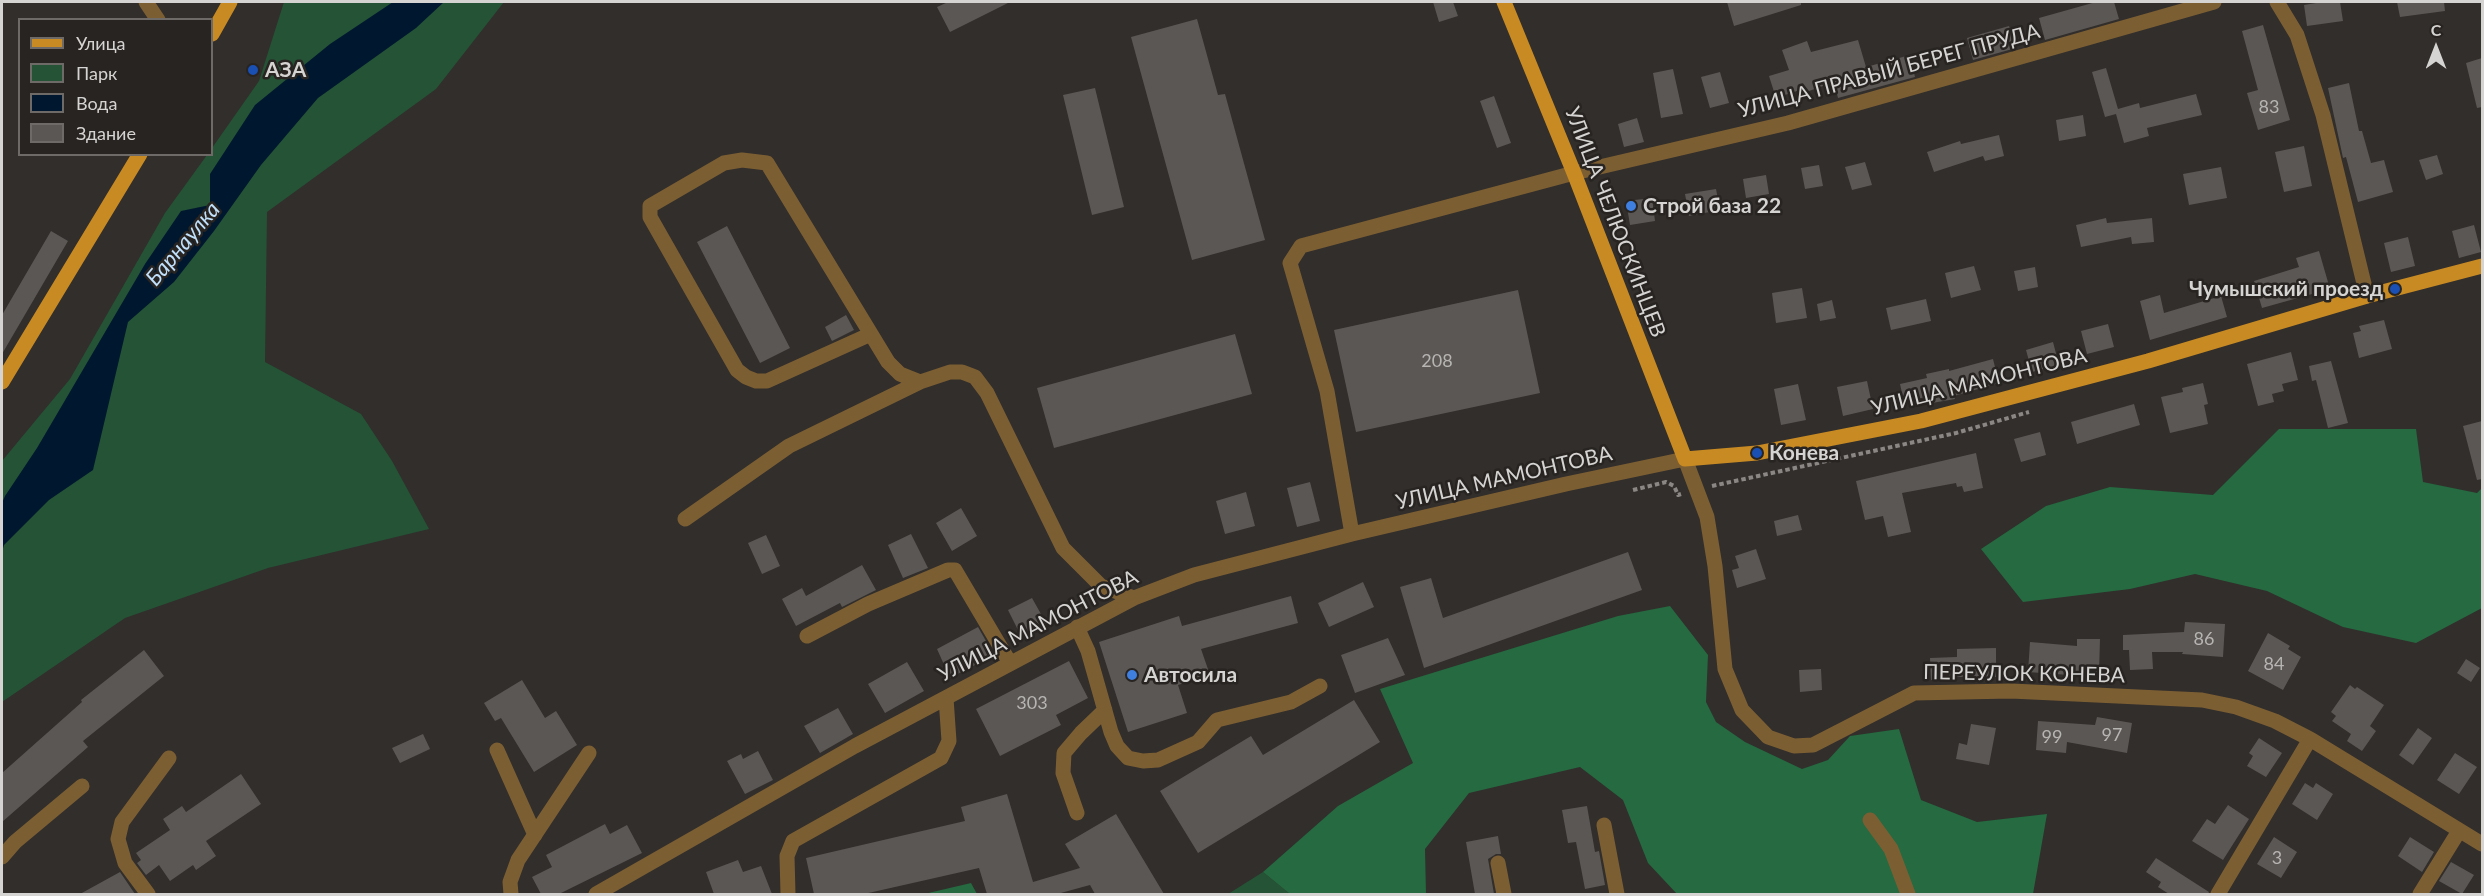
<!DOCTYPE html>
<meta charset="utf-8">
<style>
body{margin:0}
#map{position:relative;width:2484px;height:896px;overflow:hidden;background:#312e2b;font-family:Lato,sans-serif}
canvas{display:block}
.frame{position:absolute;inset:0;border:3px solid #d6d4d2;pointer-events:none}
.legend{position:absolute;left:18px;top:18px;width:195px;height:138px;box-sizing:border-box;background:#272422;border:2px solid #6d6a68;margin:0;padding:8px 10px;list-style:none;font-size:18px;color:#d6d4d2}
.legend li{display:flex;align-items:center;gap:12px;height:30px}
.legend b{width:30px;border:2px solid #6d6a68}
.north{position:absolute;left:2406px;top:18px;width:60px;height:60px;-webkit-text-stroke:4px #272422;paint-order:stroke;rotate:0deg;font-size:16px;font-weight:700;line-height:24px;text-align:center;color:#d6d4d2}
.north::after{content:'';display:block;margin:auto;width:21px;height:27px;background:#d6d4d2;clip-path:polygon(50% 0,100% 100%,50% 72%,0 100%)}
</style>
<div id="map">
<canvas width="2484" height="896"></canvas>
<div class="frame"></div>
<ul class="legend">
<li><b style="height:8px;background:#c88a23"></b>Улица</li>
<li><b style="height:16px;background:#255336"></b>Парк</li>
<li><b style="height:16px;background:#00182f"></b>Вода</li>
<li><b style="height:16px;background:#5b5755"></b>Здание</li>
</ul>
<div class="north">С</div>
</div>
<script>
const ctx = document.querySelector('canvas').getContext('2d');
ctx.lineJoin = 'round';
function fillPath(path, color) { ctx.fillStyle = color; ctx.fill(path, 'evenodd'); }
const toPath = rows => new Path2D(rows.map(r => 'M' + r).join(''));
function trace(path, color, width, dash) { ctx.strokeStyle = color; ctx.lineWidth = width; ctx.lineCap = dash ? 'butt' : 'round'; ctx.setLineDash(dash || []); ctx.stroke(path); }
function write(font, color, halo, rows, align = 'center') {
  ctx.font = font + ' Lato,sans-serif'; ctx.lineWidth = 5; ctx.setLineDash([]); ctx.textBaseline = 'middle'; ctx.strokeStyle = halo; ctx.fillStyle = color; for (const [text, x, y, turn = 0] of rows) {
    ctx.save(); ctx.translate(x, y); ctx.rotate((+turn || 0) * Math.PI / 180); ctx.textAlign = isNaN(turn) ? turn : align; if (halo) ctx.strokeText(text, 0, 0); ctx.fillText(text, 0, 0); ctx.restore();
  }
}
fillPath(toPath([
 [284,2,504,2,436,89,267,212,265,362,361,414,392,461,429,529,268,568,125,618,2,702,2,461,70,379,165,213,207,155,212,154,212,148,259,81],
 [1263,872,1290,894,1228,894]
]), '#255336');
fillPath(toPath([
 [2279,429,2416,429,2423,482,2477,493,2482,488,2482,608,2416,643,2343,627,2267,591,2195,574,2130,589,2023,602,1981,549,2046,506,2110,487,2213,495],
 [1670,606,1708,655,1706,702,1716,722,1745,742,1802,769,1828,760,1850,736,1899,729,1921,800,1977,822,2047,814,2033,894,1677,894,1648,863,1623,800,1580,767,1469,793,1425,849,1426,894,1290,894,1263,872,1338,806,1413,763,1380,689,1618,616],
 [971,883,977,894,924,894]
]), '#256a40');
fillPath(toPath([
 [393,2,444,2,416,28,318,98,261,165,214,231,174,282,128,322,93,470,49,500,4,545,2,552,2,503,5,496,37,448,145,264,181,211,210,205,210,174,255,105,330,44]
]), '#00182f');
fillPath(toPath([
 [948,2,1010,2,950,32,937,7],
 [1433,2,1453,2,1458,16,1439,22],
 [1727,2,1801,2,1801,5,1734,26],
 [2096,2,2114,2,2119,19,2045,40,2039,18],
 [2322,2,2340,2,2343,21,2307,26,2304,5],
 [2397,2,2444,2,2445,11,2400,17],
 [1197,19,1218,95,1225,94,1265,240,1192,260,1131,37],
 [2263,25,2290,120,2258,130,2247,93,2258,90,2242,31],
 [2009,26,2016,48,1973,60,1967,38],
 [1858,40,1866,67,1910,55,1915,77,1838,98,1834,82,1798,95,1797,91,1776,98,1769,76,1789,70,1782,50,1807,41,1811,52],
 [2482,58,2482,107,2477,108,2466,63],
 [2106,68,2118,109,2139,103,2140,108,2196,94,2202,115,2147,128,2149,136,2124,143,2116,114,2105,117,2092,72],
 [1673,69,1683,114,1661,118,1653,73],
 [1720,72,1729,103,1710,108,1701,77],
 [2349,83,2359,131,2362,131,2371,163,2384,160,2393,192,2358,202,2346,157,2343,158,2328,88],
 [1095,88,1124,207,1092,215,1063,95],
 [1494,96,1511,143,1497,148,1480,101],
 [2083,115,2086,136,2059,141,2056,120],
 [1637,118,1644,142,1624,147,1618,124],
 [1999,135,2004,156,1985,161,1983,156,1934,172,1927,152,1960,141,1961,144],
 [2304,146,2312,186,2284,192,2275,152],
 [2437,155,2443,174,2426,180,2419,160],
 [1865,162,1872,185,1852,190,1845,167],
 [1819,165,1823,186,1805,189,1801,168],
 [2221,167,2227,198,2189,205,2183,174],
 [1766,175,1769,194,1746,198,1743,179],
 [1716,189,1720,210,1689,216,1685,194],
 [1652,198,1655,221,1630,225,1626,201],
 [2106,218,2107,223,2152,218,2154,242,2132,244,2131,237,2081,247,2076,225],
 [2474,225,2481,252,2459,258,2452,231],
 [727,226,790,348,760,363,697,242],
 [51,231,68,241,2,354,2,315],
 [2408,237,2415,266,2391,272,2384,243],
 [2319,251,2330,289,2262,308,2254,281,2299,267,2296,258],
 [1974,266,1981,290,1951,298,1945,273],
 [2035,267,2038,287,2018,291,2014,271],
 [1802,288,1807,318,1776,323,1772,293],
 [1518,290,1540,393,1356,432,1334,330],
 [2160,295,2164,313,2221,296,2227,317,2150,340,2140,301],
 [1926,299,1931,321,1891,330,1886,308],
 [1832,300,1836,318,1820,321,1817,304],
 [846,315,854,330,832,341,825,327],
 [2384,320,2392,349,2359,358,2353,333,2361,331,2359,326],
 [2108,324,2114,347,2087,354,2081,331],
 [1235,334,1252,394,1054,448,1037,388],
 [2053,342,2059,365,2032,372,2026,350],
 [2291,352,2298,380,2282,384,2284,391,2272,394,2274,402,2258,406,2247,364],
 [1993,359,1999,383,1954,396,1955,399,1932,403,1930,396,1904,402,1900,384,1927,378,1926,374,1949,369,1949,371],
 [2331,361,2348,423,2328,428,2316,380,2312,381,2309,366],
 [1867,381,1873,409,1843,416,1837,387],
 [2203,383,2208,404,2204,405,2208,424,2170,433,2161,397,2183,392,2182,388],
 [1798,384,1806,420,1781,425,1774,389],
 [2134,404,2140,425,2077,444,2071,422],
 [2482,421,2482,479,2477,480,2463,426],
 [2040,432,2046,455,2021,462,2014,439],
 [1976,453,1983,488,1964,492,1962,486,1957,487,1956,483,1902,493,1911,532,1888,537,1883,516,1865,520,1856,481],
 [1310,482,1320,521,1297,527,1287,488],
 [1246,492,1255,526,1225,534,1216,501],
 [961,508,977,536,952,551,936,523],
 [1798,515,1802,530,1777,536,1774,521],
 [911,534,928,568,903,578,888,545],
 [766,535,780,566,762,574,748,543],
 [1756,549,1766,579,1737,588,1732,570,1739,568,1735,556],
 [1628,552,1642,590,1424,668,1400,587,1431,578,1443,618],
 [862,565,876,590,842,607,840,603,796,626,782,599,802,588,806,596],
 [1363,582,1374,607,1329,627,1318,603],
 [1291,596,1298,623,1201,649,1210,675,1178,685,1187,713,1128,732,1099,642,1179,616,1182,626],
 [1032,598,1046,623,1021,636,1008,610],
 [2185,622,2225,624,2223,657,2182,654,2183,652,2152,652,2153,669,2130,670,2129,650,2123,650,2123,635,2184,632],
 [978,627,994,655,950,678,937,649],
 [2268,633,2290,646,2288,649,2301,657,2283,690,2248,671],
 [1388,638,1405,675,1355,693,1341,655],
 [2077,639,2100,639,2099,674,2083,674,2083,676,2028,672,2030,642,2077,646],
 [1996,648,1996,677,1953,677,1931,680,1930,658,1957,657,1957,649],
 [144,650,164,676,83,741,88,747,2,822,2,773,82,702,81,700],
 [2466,659,2480,668,2471,682,2457,673],
 [1069,661,1088,698,1056,715,1061,725,1000,756,976,709],
 [907,662,924,691,885,713,868,684],
 [1821,669,1822,690,1800,692,1799,670],
 [522,680,545,718,556,711,577,745,534,772,501,718,495,721,484,703],
 [2350,685,2355,689,2357,687,2384,705,2370,726,2376,731,2362,751,2347,741,2351,734,2332,721,2336,716,2331,712],
 [1354,700,1380,742,1198,853,1160,791,1251,736,1263,755],
 [838,708,853,734,820,753,804,726],
 [2097,717,2132,723,2127,753,2067,742,2066,753,2036,750,2038,721,2095,725],
 [1971,724,1996,728,1989,765,1956,759,1959,743,1967,745],
 [2418,728,2432,738,2413,765,2399,755],
 [423,734,430,749,400,763,392,748],
 [2259,738,2282,753,2266,777,2247,766,2253,756,2249,753],
 [758,751,773,780,745,794,727,761,741,754,743,759],
 [2455,753,2477,767,2459,794,2437,780],
 [241,774,261,804,206,841,216,856,196,870,193,865,170,881,159,865,146,875,137,863,141,860,136,853,170,830,163,819,182,806,186,812],
 [2305,783,2313,788,2316,783,2333,794,2317,820,2292,804],
 [1007,794,1033,882,1080,868,1065,844,1116,814,1164,894,1095,894,1090,885,1057,894,987,894,979,868,864,894,814,894,806,858,965,821,961,807],
 [2228,805,2249,819,2223,860,2192,841,2207,819,2215,824],
 [1587,806,1595,852,1599,851,1605,885,1585,889,1576,842,1568,843,1562,810],
 [605,824,610,834,627,825,642,853,559,894,541,894,532,877,552,867,546,855],
 [1498,836,1501,854,1496,854,1488,859,1494,894,1475,894,1466,842],
 [2274,837,2297,852,2281,878,2257,864],
 [2410,837,2434,852,2422,872,2398,856],
 [2156,858,2209,892,2208,894,2169,894,2158,887,2161,882,2146,872],
 [738,860,743,872,761,866,772,894,714,894,706,872],
 [2451,862,2474,875,2462,894,2439,881],
 [120,872,135,894,80,894]
]), '#5b5755');
trace(toPath([
 [1712,486,1956,433,2029,412],
 [1633,490,1666,482,1674,486,1678,495,1681,494]
]), '#8a8785', 4, [4.5, 3]);
trace(toPath([
 [146,2,158,20],
 [2277,2,2297,35,2323,115,2367,296],
 [871,334,767,381,756,381,746,377,737,370,650,217,650,206,724,163,742,160,767,163,888,362,900,374,920,382,950,372,962,372,975,377,987,393,1063,548,1101,586,1134,598],
 [685,519,789,446,920,382],
 [1352,534,1327,391,1290,263,1301,246,1574,173,1788,123,2214,2],
 [1077,627,1088,651,1111,732,1117,746,1128,758,1143,761,1158,760,1198,742,1217,720,1291,702,1320,686],
 [807,636,868,604,948,570,955,570,1010,663],
 [497,750,535,835],
 [1077,813,1063,773,1064,753,1081,733,1105,710],
 [1870,820,1891,849,1908,894],
 [1604,825,1617,894],
 [2,857,15,842,82,786],
 [1498,863,1504,894],
 [148,894,125,863,118,839,122,822,169,758],
 [511,894,510,882,518,860,589,753],
 [596,894,855,746,1134,598,1194,575,1352,534,1566,484,1685,459,1707,517,1715,566,1725,669,1742,710,1768,737,1794,746,1813,745,1914,693,2011,691,2202,700,2236,707,2275,721,2310,739,2482,844],
 [788,894,787,856,793,841,941,758,949,741,946,698],
 [2218,894,2310,739],
 [2420,894,2459,831]
]), '#7c5e33', 15);
trace(toPath([
 [1504,2,1574,173,1685,459,1757,453,1921,421,2148,361,2367,296,2482,266],
 [212,34,230,2],
 [2,382,140,154]
]), '#c88a23', 15);
for (const [x, y, r, color] of [
 [253,70,6,"#1a4fb4"],
 [1631,206,6,"#3f7fe0"],
 [2395,289,6,"#1a4fb4"],
 [1757,453,6,"#1a4fb4"],
 [1132,675,6,"#3f7fe0"]
]) { const dot = new Path2D(); dot.arc(x, y, r, 0, 2 * Math.PI); ctx.fillStyle = color; ctx.fill(dot); trace(dot, '#272422', 2); }
write('18px', '#b7b5b3', null, [
 ["83",2269,107],
 ["208",1437,361],
 ["86",2204,639],
 ["84",2274,664],
 ["303",1032,703],
 ["97",2112,735],
 ["99",2052,737],
 ["3",2277,858]
]);
write('bold 21px', '#d6d4d2', '#272422', [
 ["АЗА",265,70],
 ["Строй база 22",1643,206],
 ["Чумышский проезд",2383,289,"right"],
 ["Конева",1769,453],
 ["Автосила",1144,675]
], 'left');
write('21px', '#d6d4d2', '#272422', [
 ["УЛИЦА ПРАВЫЙ БЕРЕГ ПРУДА",1889,71,-15],
 ["УЛИЦА ЧЕЛЮСКИНЦЕВ",1615,222,69],
 ["УЛИЦА МАМОНТОВА",1979,382,-14],
 ["УЛИЦА МАМОНТОВА",1504,478,-13],
 ["УЛИЦА МАМОНТОВА",1038,626,-27],
 ["ПЕРЕУЛОК КОНЕВА",2024,674,1]
]);
write('italic 22px', '#c0e0fb', '#272422', [
 ["Барнаулка",183,244,-50]
]);
</script>
